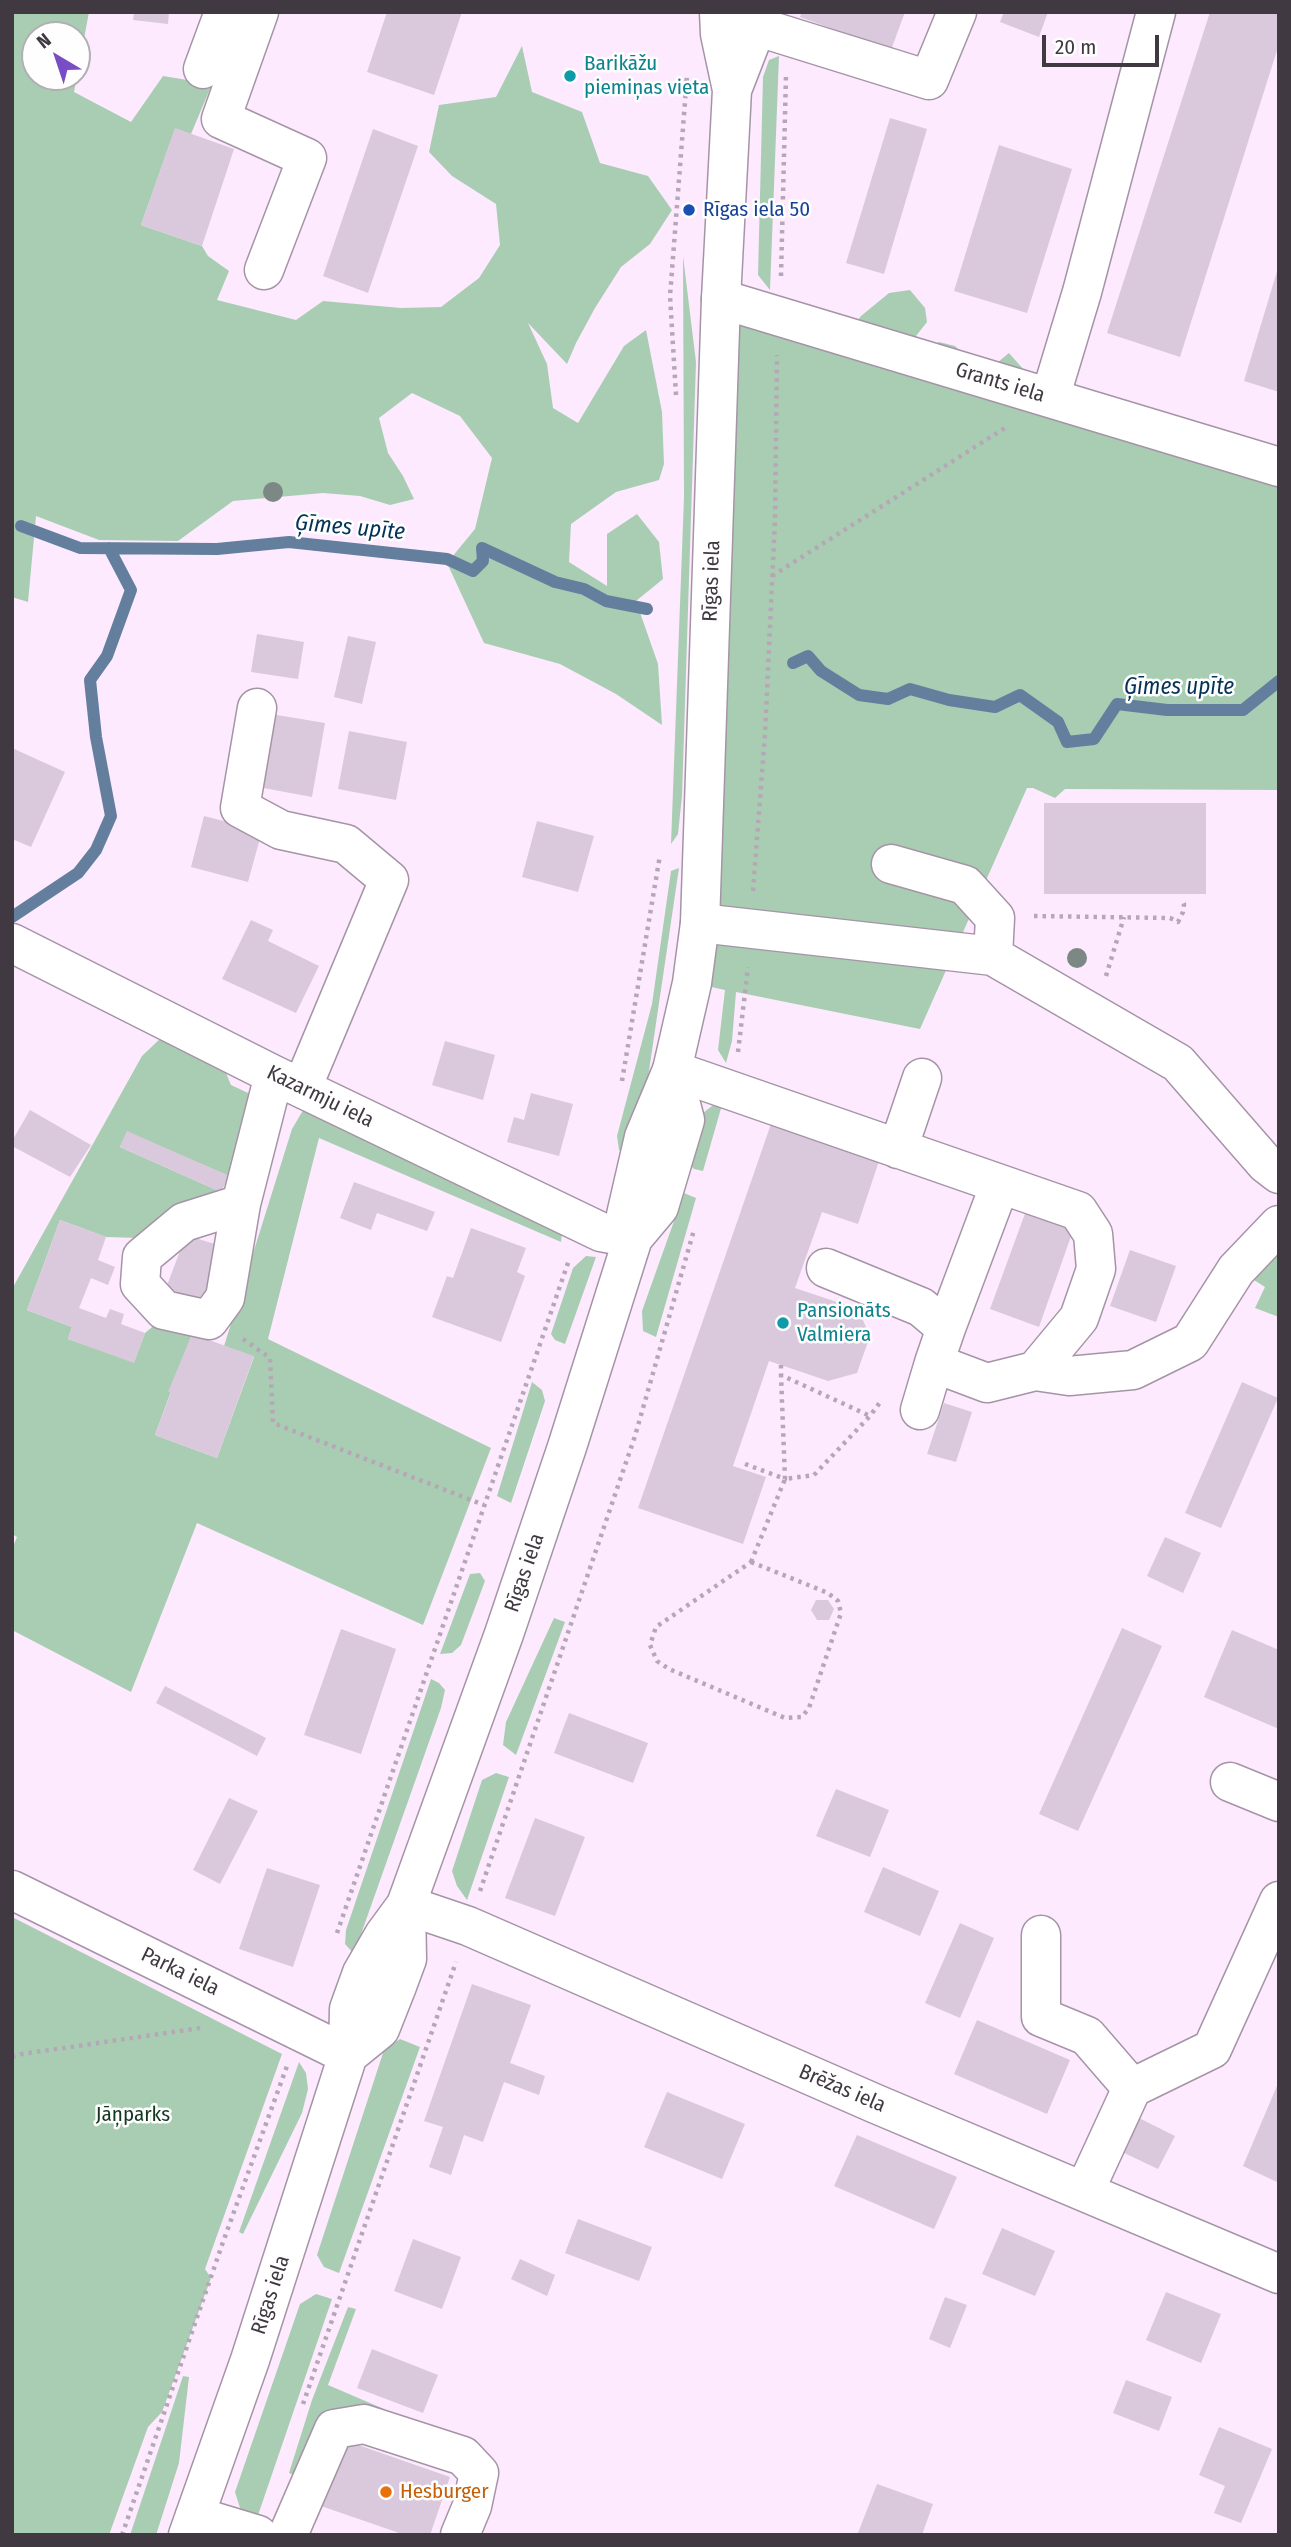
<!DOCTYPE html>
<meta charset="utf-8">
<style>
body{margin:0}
#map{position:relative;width:1291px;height:2547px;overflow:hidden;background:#fdeafe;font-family:"Fira Sans Condensed",sans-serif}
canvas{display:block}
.frame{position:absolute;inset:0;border:14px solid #403941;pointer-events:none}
.north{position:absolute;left:21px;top:21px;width:70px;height:70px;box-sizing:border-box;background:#fefefe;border:2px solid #b2afb2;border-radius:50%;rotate:321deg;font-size:19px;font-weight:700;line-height:28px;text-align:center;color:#403941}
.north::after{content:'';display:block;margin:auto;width:24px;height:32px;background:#794dc5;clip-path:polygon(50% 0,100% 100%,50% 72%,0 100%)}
.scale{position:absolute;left:1042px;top:35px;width:117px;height:32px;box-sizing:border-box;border:4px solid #403941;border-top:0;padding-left:9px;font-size:21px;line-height:24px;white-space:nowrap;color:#403941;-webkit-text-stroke:5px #fefefe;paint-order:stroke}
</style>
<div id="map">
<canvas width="1291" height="2547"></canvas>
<div class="frame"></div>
<div class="north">N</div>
<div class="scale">20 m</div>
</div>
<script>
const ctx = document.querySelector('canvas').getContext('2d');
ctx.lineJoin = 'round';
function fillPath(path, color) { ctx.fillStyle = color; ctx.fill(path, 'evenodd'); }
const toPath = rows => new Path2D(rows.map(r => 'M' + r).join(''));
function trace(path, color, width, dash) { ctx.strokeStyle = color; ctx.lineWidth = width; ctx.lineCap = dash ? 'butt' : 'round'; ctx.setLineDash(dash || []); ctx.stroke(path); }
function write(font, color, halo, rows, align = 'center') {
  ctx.font = font + ' "Fira Sans Condensed",sans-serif'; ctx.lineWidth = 5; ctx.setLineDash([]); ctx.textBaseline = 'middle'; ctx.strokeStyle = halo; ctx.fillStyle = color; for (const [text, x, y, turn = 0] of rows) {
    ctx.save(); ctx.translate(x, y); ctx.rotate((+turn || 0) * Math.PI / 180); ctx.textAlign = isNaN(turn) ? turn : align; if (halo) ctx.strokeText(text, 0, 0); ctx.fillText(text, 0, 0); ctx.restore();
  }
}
fillPath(toPath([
 [12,12,89,12,74,92,131,122,163,76,212,84,191,134,175,129,141,225,202,246,208,256,229,271,217,300,296,320,323,301,401,308,441,307,479,278,500,245,496,204,452,176,429,152,439,105,496,97,522,46,532,92,582,112,600,163,648,176,672,210,650,244,621,267,595,308,576,343,567,364,528,323,547,364,553,408,578,423,624,346,646,330,662,412,664,464,659,480,616,492,571,524,569,562,607,586,607,534,637,514,659,542,663,579,636,601,658,664,662,725,616,694,560,664,484,643,447,563,475,529,492,458,460,416,412,393,379,418,388,453,403,476,414,499,390,505,360,496,323,493,233,501,178,541,99,540,36,516,28,602,12,597],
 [35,35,77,35,77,77,35,77],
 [779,56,770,290,758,275,763,77,769,60],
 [683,256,696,362,682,796,678,834,671,844,684,497],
 [910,290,925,308,927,322,916,336,928,347,939,342,955,346,970,361,986,365,998,362,1009,353,1032,379,1279,467,1279,790,1065,789,1055,798,1033,788,1027,788,920,1029,736,992,732,1041,726,1063,718,1050,725,990,693,983,721,299,852,328,861,316,889,293],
 [679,868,646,1091,628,1156,619,1150,617,1136,652,1004,671,871],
 [162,1037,224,1068,231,1085,261,1099,229,1176,127,1132,120,1147,221,1192,138,1238,106,1237,60,1220,27,1310,72,1327,68,1339,134,1362,145,1333,158,1322,192,1334,155,1435,217,1458,254,1357,224,1346,292,1129,305,1107,562,1233,561,1242,319,1138,268,1339,491,1448,423,1625,197,1523,131,1692,12,1630,12,1549,17,1537,12,1534,12,1289,142,1056],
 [722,1105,703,1171,694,1169,689,1164,703,1113,712,1106],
 [684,1193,696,1198,656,1337,643,1331,642,1311],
 [1279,1241,1279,1317,1255,1308,1265,1287,1243,1273],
 [586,1256,596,1257,565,1344,555,1340,551,1334,573,1268],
 [532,1382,542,1390,545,1401,511,1503,497,1496],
 [480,1573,485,1581,461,1645,452,1653,440,1654,470,1574],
 [554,1618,565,1622,516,1755,503,1745,506,1722],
 [431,1679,439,1683,445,1690,441,1708,354,1954,345,1944,346,1930],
 [496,1773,509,1777,467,1900,457,1886,452,1871,482,1780],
 [12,1917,282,2054,205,2269,211,2278,162,2412,148,2427,109,2535,12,2535],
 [400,2039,420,2047,339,2273,324,2267,317,2255,384,2050],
 [299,2062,306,2073,308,2089,302,2113,243,2234,239,2232],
 [316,2294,332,2299,256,2521,241,2511,235,2492,300,2304],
 [348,2307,356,2309,328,2385,384,2409,356,2405,331,2412,298,2477,289,2473,312,2400],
 [183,2376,189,2377,179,2463,164,2510,156,2535,130,2535]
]), '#a9cdb2');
trace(toPath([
 [21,526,80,548,217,549,289,542,447,559,473,571,483,561,482,548,555,582,584,589,606,601,647,609],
 [793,663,808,656,821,671,859,695,888,699,910,689,949,700,995,707,1020,695,1058,722,1067,742,1094,739,1117,704,1167,710,1243,710,1279,681],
 [12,917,78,873,96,850,111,816,96,737,90,680,107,656,131,590,109,548]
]), '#647f9d', 12);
fillPath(toPath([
 [134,12,169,12,168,24,133,20],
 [387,12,462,12,434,95,367,72],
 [802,12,905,12,891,50,800,17],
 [1004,12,1048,12,1039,37,1000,22],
 [1210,12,1279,12,1279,44,1180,357,1107,333],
 [890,118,927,129,884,274,846,263],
 [175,128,234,149,202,246,141,225],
 [373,129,418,146,368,293,323,276],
 [999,145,1072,169,1027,313,954,291],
 [1278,268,1279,268,1279,392,1244,381],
 [257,634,304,642,298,679,251,672],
 [348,636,376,642,362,704,334,697],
 [271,714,325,723,312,797,258,787],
 [349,731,407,742,396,800,338,789],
 [12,748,65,772,31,847,12,839],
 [1044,803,1206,803,1206,894,1044,894],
 [204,816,262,831,248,882,191,867],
 [537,821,594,836,578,892,522,877],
 [251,920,273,930,268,941,319,966,296,1013,222,979],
 [445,1041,495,1055,483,1100,432,1085],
 [531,1093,573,1104,559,1156,507,1142,514,1117,524,1120],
 [30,1110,91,1145,70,1177,12,1146,12,1141],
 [772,1121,880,1158,858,1224,822,1212,795,1288,858,1309,870,1336,857,1373,828,1381,769,1361,733,1466,766,1477,743,1544,638,1508],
 [127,1131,229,1176,221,1192,120,1147],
 [354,1182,435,1212,427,1231,377,1213,371,1230,340,1218],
 [1027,1208,1075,1225,1039,1327,990,1309],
 [60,1220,106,1237,98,1260,115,1267,108,1285,91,1278,79,1308,106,1318,110,1309,124,1314,121,1324,145,1333,134,1363,68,1339,72,1327,27,1310],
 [471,1228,526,1248,517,1272,525,1276,501,1342,432,1317,447,1276,453,1278],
 [186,1235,224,1247,204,1303,166,1288],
 [1130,1250,1176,1266,1156,1322,1110,1306],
 [192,1334,254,1356,217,1458,155,1435,171,1392,168,1392],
 [1242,1382,1278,1398,1221,1528,1185,1513],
 [944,1403,972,1412,956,1462,927,1454],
 [1165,1537,1201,1553,1183,1593,1147,1576],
 [816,1600,828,1600,834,1609,829,1620,817,1620,811,1610],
 [1122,1628,1162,1646,1078,1831,1039,1814],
 [341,1629,396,1649,361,1754,304,1735],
 [1232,1630,1279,1650,1279,1729,1204,1697],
 [165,1686,266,1738,257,1756,156,1703],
 [569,1713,648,1743,633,1783,554,1753],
 [836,1789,889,1810,870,1857,816,1836],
 [229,1798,258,1811,220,1884,193,1870],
 [535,1818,585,1837,555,1916,505,1898],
 [883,1867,939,1891,920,1936,864,1912],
 [267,1868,320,1885,293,1967,239,1949],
 [960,1923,994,1938,960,2018,925,2003],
 [472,1984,531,2005,510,2063,545,2076,539,2095,504,2082,483,2142,464,2135,451,2175,429,2167,443,2127,424,2121],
 [977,2020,1070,2060,1047,2114,954,2074],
 [1279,2081,1279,2183,1243,2166],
 [667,2092,745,2124,722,2179,644,2147],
 [1139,2118,1175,2136,1158,2169,1122,2152],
 [857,2135,957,2177,934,2229,834,2186],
 [578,2219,652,2247,639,2281,565,2253],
 [1002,2228,1055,2251,1035,2296,982,2274],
 [413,2239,461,2257,442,2309,394,2291],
 [520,2259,555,2275,547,2296,511,2279],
 [1166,2292,1221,2314,1201,2363,1146,2340],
 [945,2297,967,2305,950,2348,929,2339],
 [372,2349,438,2375,423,2413,357,2388],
 [1126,2380,1172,2397,1159,2431,1113,2413],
 [1219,2427,1272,2449,1241,2523,1214,2513,1225,2486,1199,2475],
 [344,2440,450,2477,430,2535,405,2535,321,2506],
 [877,2484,933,2504,922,2535,858,2533]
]), '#dac9dc');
const minor = toPath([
 [259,12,221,119,307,158,264,270],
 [752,25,929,80,957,12],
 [203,69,224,12],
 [721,299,1279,467],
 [1050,398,1082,292,1156,12],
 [257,708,240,808,281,830,346,844,389,880,302,1088],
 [891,864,965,885,995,918,993,956],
 [700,923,993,956,1178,1063,1266,1164,1279,1174],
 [12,943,274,1075,601,1232,633,1238],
 [672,1070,1078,1211,1093,1234,1096,1269,1079,1318,1035,1371,987,1383,934,1363,946,1328],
 [898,1149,922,1078],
 [241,1204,184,1222,142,1257,140,1284,164,1310,209,1320,225,1298,241,1204,274,1075],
 [826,1268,921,1307,946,1328,1000,1184],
 [1035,1371,1069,1376,1133,1370,1190,1342,1236,1270,1279,1225],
 [920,1410,934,1363],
 [1230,1782,1279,1802],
 [12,1890,348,2055],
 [406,1905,468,1926,876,2104,1279,2274],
 [1041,1935,1041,2017,1087,2036,1132,2088],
 [1085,2190,1132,2088,1212,2049,1279,1901],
 [195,2516,258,2535],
 [288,2535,334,2429,364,2424,463,2456,479,2473,472,2506,460,2535]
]);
const major = toPath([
 [732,90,751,41,753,12],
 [633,1238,626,1215,644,1137,672,1070,692,983,700,923,721,299,732,90,720,34,719,12],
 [348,2055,380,2029,397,1986,407,1959,406,1905],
 [188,2535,250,2360,348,2055,349,2009,362,1973,384,1935,406,1905,504,1634,567,1447,633,1238,659,1207,685,1120,672,1070]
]);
trace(minor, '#a594a6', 41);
trace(major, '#a594a6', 41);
trace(toPath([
 [781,276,786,75],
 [676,395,670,296,687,76],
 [772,576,1008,426],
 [753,891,765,734,775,520,777,355],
 [1034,916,1170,918,1178,922,1183,912,1184,904,1181,899],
 [1106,976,1124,917],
 [738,1052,748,967],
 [622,1081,660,855],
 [243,1339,270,1358,273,1423,484,1505],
 [781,1365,781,1375,870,1416],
 [745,1464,785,1479,781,1375],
 [751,1562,828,1593,838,1601,841,1613,809,1708,802,1717,785,1718,669,1669,657,1661,650,1645,656,1627,751,1562],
 [751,1562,785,1479,814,1475,870,1416,881,1401],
 [480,1891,635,1436,694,1230],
 [337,1933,569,1260],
 [12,2057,22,2054,201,2028],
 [303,2404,456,1962],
 [122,2535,223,2242,287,2066]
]), '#b6a7b7', 4.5, [3.5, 5]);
trace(minor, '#fff', 38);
trace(major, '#fff', 38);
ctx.fillStyle = '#7c8883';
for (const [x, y] of [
 [273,492],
 [1077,958]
]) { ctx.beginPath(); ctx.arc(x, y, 10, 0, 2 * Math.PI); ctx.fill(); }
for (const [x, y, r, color] of [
 [570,76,7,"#0f9aa8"],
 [689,210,7,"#1a4fb4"],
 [783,1323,7,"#0f9aa8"],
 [386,2492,7,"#e8710a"]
]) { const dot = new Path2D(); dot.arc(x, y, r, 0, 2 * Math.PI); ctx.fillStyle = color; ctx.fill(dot); trace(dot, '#fefefe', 2.5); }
write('21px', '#0d838f', '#fefefe', [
 ["Barikāžu",584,64],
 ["piemiņas vieta",584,88],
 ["Pansionāts",797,1311],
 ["Valmiera",797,1335]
], 'left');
write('21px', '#164399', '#fefefe', [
 ["Rīgas iela 50",703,210]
], 'left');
write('21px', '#403941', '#fefefe', [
 ["Grants iela",1000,383,17],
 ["Rīgas iela",712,581,-88],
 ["Kazarmju iela",320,1097,26],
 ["Rīgas iela",525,1573,-71],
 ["Parka iela",180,1972,26],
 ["Brēžas iela",842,2089,23],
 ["Rīgas iela",271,2295,-72]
]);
write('21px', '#12381f', '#fefefe', [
 ["Jāņparks",133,2115]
]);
write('21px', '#c56008', '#fefefe', [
 ["Hesburger",400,2492]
], 'left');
write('italic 23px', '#033359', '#fefefe', [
 ["Ģīmes upīte",350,528,5],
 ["Ģīmes upīte",1179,688]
]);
</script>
